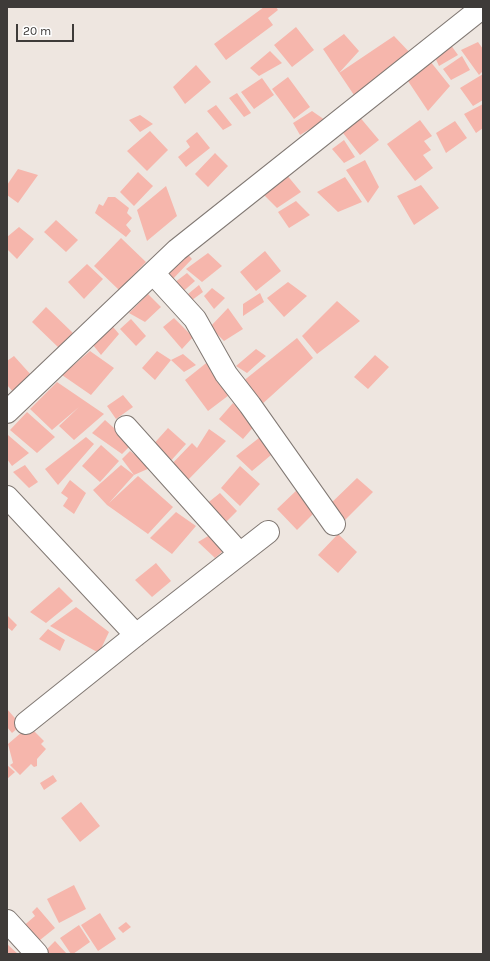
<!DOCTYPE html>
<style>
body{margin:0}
#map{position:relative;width:490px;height:961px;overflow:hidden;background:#eee6e0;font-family:Karla,sans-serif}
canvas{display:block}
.frame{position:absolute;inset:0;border:8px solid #3e3b39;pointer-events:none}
.scale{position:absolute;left:16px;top:24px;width:58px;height:18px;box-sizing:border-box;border:2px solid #3e3b39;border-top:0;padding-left:5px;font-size:12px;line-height:14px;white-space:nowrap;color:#3e3b39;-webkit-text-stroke:3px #fff;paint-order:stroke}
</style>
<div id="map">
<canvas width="490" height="961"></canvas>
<div class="frame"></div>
<div class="scale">20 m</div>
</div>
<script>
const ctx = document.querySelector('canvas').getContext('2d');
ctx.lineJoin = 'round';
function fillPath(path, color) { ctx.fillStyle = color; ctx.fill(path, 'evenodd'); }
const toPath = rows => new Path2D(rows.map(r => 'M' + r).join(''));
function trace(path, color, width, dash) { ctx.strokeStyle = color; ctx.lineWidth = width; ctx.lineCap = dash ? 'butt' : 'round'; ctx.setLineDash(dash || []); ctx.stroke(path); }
fillPath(toPath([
 [264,7,276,7,278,10,268,18,273,25,226,60,214,44],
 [296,27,314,50,292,67,274,45],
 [344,34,359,51,339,73,394,36,413,56,356,98,323,49],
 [448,41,458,55,439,66,433,53],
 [478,42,483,49,483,71,479,75,461,50],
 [270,51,282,63,259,76,250,68],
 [462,56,470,70,451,80,443,69],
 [430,61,450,86,428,111,408,81],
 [196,65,211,82,185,104,173,87],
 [483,74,483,100,473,106,460,88],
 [288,77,310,107,294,119,272,89],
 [262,78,274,95,254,109,241,92],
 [237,93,251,113,244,117,229,98],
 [483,104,483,128,476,133,464,114],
 [216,105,232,125,223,130,207,111],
 [312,111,325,120,300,135,293,123],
 [140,115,153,124,140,132,129,120],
 [358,115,379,140,360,155,340,129],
 [420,120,432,136,424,141,431,150,423,155,433,168,415,181,387,144],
 [455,121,467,138,446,153,436,133],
 [150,131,168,150,147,171,127,151],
 [197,132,210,148,186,167,178,157,190,147,186,141],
 [344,140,355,157,344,163,332,149],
 [215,153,228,166,208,187,195,174],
 [365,160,379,187,368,203,346,170],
 [18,169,38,175,18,203,7,195,7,185],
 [138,172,153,186,134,206,120,192],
 [286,174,301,192,277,208,260,191],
 [345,177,362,202,338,212,317,192],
 [421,185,439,208,414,225,397,196],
 [166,186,177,216,147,241,137,210],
 [108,197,115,197,129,208,127,213,132,218,126,225,131,231,126,237,95,213,99,204,103,206],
 [296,201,310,215,289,228,278,212],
 [56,220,78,240,66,252,44,232],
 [19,227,34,239,17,259,7,249,7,237],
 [121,238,146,262,119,290,94,266],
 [184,250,192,259,170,282,159,273],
 [265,251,281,271,256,291,240,272],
 [208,253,222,266,202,282,186,269],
 [87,264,103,279,84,299,68,282],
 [187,273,195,281,179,295,170,286],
 [288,282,307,296,284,317,267,298],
 [199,285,203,292,188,303,182,299],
 [212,288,225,298,214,309,204,296],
 [260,293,264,302,243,316,243,304],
 [148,294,161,307,145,322,129,313],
 [337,301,360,321,317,354,302,336],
 [46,307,73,333,59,348,32,322],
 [228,308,243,329,224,341,210,327],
 [174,318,193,337,182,349,163,327],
 [131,319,146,336,136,346,120,329],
 [108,321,119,334,101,355,89,340],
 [297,338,313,358,260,406,242,382],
 [256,349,266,356,247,373,236,366],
 [90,351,114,368,91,395,62,375],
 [157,351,171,360,183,354,196,365,184,372,171,360,155,380,142,368],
 [375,355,389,367,368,389,354,377],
 [14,356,32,376,16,395,7,385,7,361],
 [210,360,237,389,208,411,185,380],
 [57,382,104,414,74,440,59,426,79,407,52,430,30,409],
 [123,395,133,407,116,419,107,406],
 [233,403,256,424,243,439,219,419],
 [27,412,55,437,37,453,10,430],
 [105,420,132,444,122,454,92,433],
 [168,428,186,444,168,464,150,448],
 [209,429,226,441,187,481,167,469,192,443,197,448],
 [264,434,277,450,252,471,236,456],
 [8,435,29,453,12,466,7,459,7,436],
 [86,437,94,444,58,485,45,469],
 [101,445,119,461,100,482,82,466],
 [130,451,152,467,134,475,122,459],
 [25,465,38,482,29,488,13,472],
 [121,465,134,475,109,503,138,476,173,507,148,534,107,505,93,490],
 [240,466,260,484,240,506,221,488],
 [357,478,373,492,345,520,326,508],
 [70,480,86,493,74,514,63,506,68,498,61,493],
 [299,488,319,508,297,530,277,509],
 [220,493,237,511,223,525,205,505],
 [176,512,196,526,172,554,150,538],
 [215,532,230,545,215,558,198,542],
 [338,534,357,552,338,573,318,555],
 [156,563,171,581,152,597,135,580],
 [59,587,73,601,46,623,30,612],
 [76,607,109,632,99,653,50,626],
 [7,615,17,625,12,631,7,627],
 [48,629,65,640,60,651,39,639],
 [7,709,21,725,12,733,7,727],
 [29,726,44,741,41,744,46,749,37,759,37,766,34,767,31,764,20,775,10,765,13,763,8,744],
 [7,765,15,772,7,779],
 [53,775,57,781,44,790,40,783],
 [81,802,100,826,80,842,61,818],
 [74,885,86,909,59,923,47,899],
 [37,907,55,928,35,944,21,928,35,916,32,912],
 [100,913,116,939,98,951,81,925],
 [126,922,131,927,123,933,118,928],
 [79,925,90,942,73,954,71,954,60,938],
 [55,941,67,954,42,954],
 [7,944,18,954,7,954]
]), '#f6b6ac');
const minor = toPath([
 [153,273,195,319,226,374,250,405,334,524],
 [7,412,177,250,483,7],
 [126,427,240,554],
 [7,497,136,635],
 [26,723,136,635,268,532],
 [7,921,37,954]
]);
trace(minor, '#807873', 24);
trace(minor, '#fff', 22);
</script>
